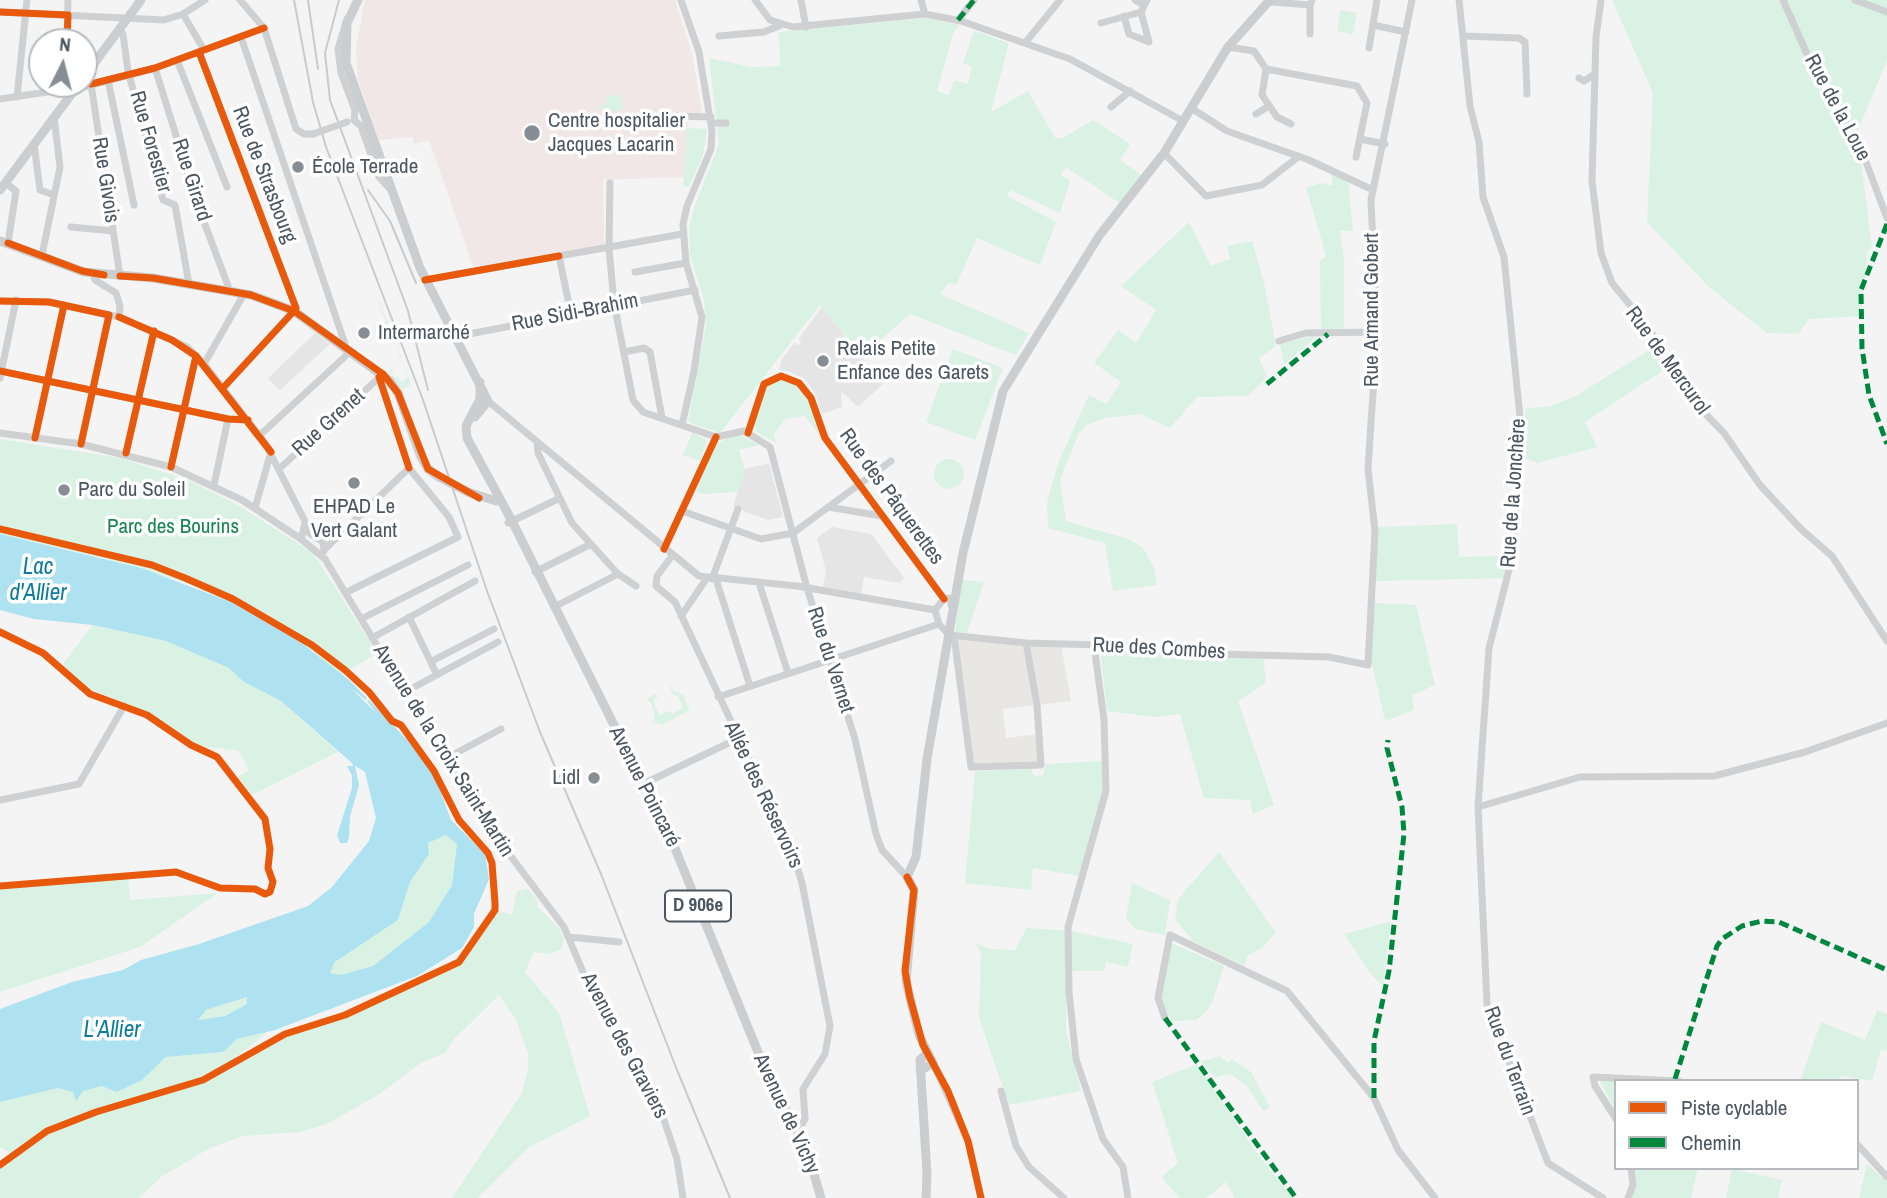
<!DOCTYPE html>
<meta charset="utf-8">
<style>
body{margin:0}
#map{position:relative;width:1887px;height:1198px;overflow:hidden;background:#f4f4f4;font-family:"Archivo Narrow",sans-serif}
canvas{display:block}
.legend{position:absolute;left:1614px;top:1079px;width:245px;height:91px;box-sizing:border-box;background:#fff;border:2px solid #b7bbc0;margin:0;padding:9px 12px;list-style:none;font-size:21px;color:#4a5661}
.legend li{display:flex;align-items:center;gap:14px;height:35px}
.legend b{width:35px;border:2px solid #b7bbc0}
.north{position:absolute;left:28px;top:28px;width:70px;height:70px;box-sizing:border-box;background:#fff;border:2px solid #b7bbc0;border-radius:50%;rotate:6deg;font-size:19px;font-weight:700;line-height:28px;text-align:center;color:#4a5661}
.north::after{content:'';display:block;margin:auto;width:24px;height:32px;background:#868d94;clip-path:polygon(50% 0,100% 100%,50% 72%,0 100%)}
</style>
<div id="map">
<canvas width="1887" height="1198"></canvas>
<ul class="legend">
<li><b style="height:9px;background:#e8590c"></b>Piste cyclable</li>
<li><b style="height:9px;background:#00873e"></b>Chemin</li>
</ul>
<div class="north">N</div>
</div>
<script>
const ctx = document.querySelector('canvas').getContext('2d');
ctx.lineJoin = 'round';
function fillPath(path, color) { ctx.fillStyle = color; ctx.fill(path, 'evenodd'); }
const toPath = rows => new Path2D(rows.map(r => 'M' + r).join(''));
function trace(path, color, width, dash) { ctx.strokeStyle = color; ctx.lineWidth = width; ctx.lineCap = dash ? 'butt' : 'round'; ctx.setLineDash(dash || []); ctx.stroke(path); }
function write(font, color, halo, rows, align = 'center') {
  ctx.font = font + ' "Archivo Narrow",sans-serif'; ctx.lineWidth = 7; ctx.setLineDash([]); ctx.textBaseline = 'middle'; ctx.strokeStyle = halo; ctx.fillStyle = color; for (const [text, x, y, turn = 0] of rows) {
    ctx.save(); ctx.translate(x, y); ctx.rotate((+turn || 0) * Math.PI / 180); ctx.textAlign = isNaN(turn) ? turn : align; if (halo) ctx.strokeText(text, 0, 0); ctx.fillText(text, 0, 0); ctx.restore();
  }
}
fillPath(toPath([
 [954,636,1061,644,1071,701,1003,709,1006,738,1039,734,1041,765,971,767]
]), '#e8e7e3');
fillPath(toPath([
 [822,307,883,384,858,407,841,391,842,407,822,414,815,393,805,379,790,372,779,370,782,359,795,342,798,346,801,343,799,338],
 [315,333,330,344,280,390,277,388,268,378],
 [769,463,783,517,768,520,733,507,745,469],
 [832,527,871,534,904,578,900,583,864,577,861,594,823,587,826,571,817,538]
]), '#e6e5e6');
fillPath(toPath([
 [365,0,675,0,692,54,702,113,672,113,672,119,684,120,688,124,684,177,603,180,604,246,474,269,429,140,413,144,413,137,379,140,358,80,356,47]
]), '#f1e7e6');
fillPath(toPath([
 [1612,0,1887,0,1887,61,1857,132,1872,247,1867,253,1861,316,1809,319,1798,334,1767,333,1709,287,1647,222,1653,93],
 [1341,10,1357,13,1353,34,1337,31],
 [925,18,959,25,953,34,937,91,949,95,954,80,968,84,972,67,963,63,974,31,1009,43,991,112,1028,91,1055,138,1063,138,1093,120,1130,144,1120,160,1143,176,1121,204,1066,167,1061,175,1070,181,1060,213,1010,190,1007,196,1056,222,1040,265,977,238,956,285,949,283,940,294,1029,333,1016,355,910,314,878,342,859,352,820,305,720,433,692,424,688,420,706,326,704,299,690,256,689,228,695,205,719,144,709,58,751,67,780,66,779,32],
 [621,95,623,107,620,111,603,110,598,105,606,105,606,96],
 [687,128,707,129,703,155,689,187,683,186],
 [1331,172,1348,179,1353,231,1340,231,1344,259,1344,328,1321,331,1320,261,1326,256,1306,187,1322,183,1333,186],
 [1189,222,1211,266,1230,259,1227,246,1252,241,1264,283,1276,346,1259,358,1267,377,1248,396,1197,397,1170,428,1140,414,1105,418,1087,425,1078,435,1060,480,1066,521,1128,539,1143,548,1154,568,1157,585,1113,591,1105,543,1048,528,1047,501,1059,461,1089,395,1106,404,1121,382,1094,363,1118,330,1136,343,1156,310,1121,286],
 [373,288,395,340,411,384,402,390,389,371,394,366,391,371,395,378,399,377,401,384,408,377,401,358,397,359,400,355,393,336,389,329,383,328,387,326],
 [1319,335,1284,364,1280,344],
 [1656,346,1667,368,1585,422,1597,447,1537,463,1526,458,1525,409,1550,406,1574,397],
 [953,349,1003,368,975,440,926,422],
 [783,380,795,384,808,399,822,439,805,416,785,419,774,434,776,443,757,432,754,426,764,391,772,382],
 [692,432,707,441,700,461,683,455],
 [738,434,759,445,739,450,745,469,738,492,704,494,695,491,717,443],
 [0,439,120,458,188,480,238,505,313,553,377,653,341,675,300,642,231,602,183,582,111,560,0,534],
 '934 474a15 15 0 1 1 30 0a15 15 0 1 1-30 0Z',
 [1457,524,1459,557,1506,556,1506,578,1375,581,1378,527],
 [962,580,984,582,967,633,955,632],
 [1374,603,1416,605,1435,685,1412,695,1414,710,1385,721,1371,659],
 [93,625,166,641,229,668,244,682,281,701,338,752,252,795,237,777,249,770,239,751,210,747,205,749,149,713,82,686,62,665],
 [1100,647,1263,656,1266,683,1238,701,1274,805,1253,814,1250,800,1204,798,1180,714,1154,717,1107,711],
 [672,686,672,690,687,697,684,699,690,710,663,724,664,729,661,724,651,722,655,720,652,704,647,699,656,693,658,697,654,699,654,704,660,715,669,711,673,714,683,707,677,695,674,696,670,687],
 [1102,761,1103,791,1079,876,1033,868,1031,890,965,883,975,771,1031,769,1034,776,1042,777,1046,764],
 [446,835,457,844,452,885,429,922,373,966,341,975,330,973,335,962,398,920,410,882,429,854,428,843],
 [1219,852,1276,933,1262,948,1248,955,1244,966,1193,941,1175,919,1178,899],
 [128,877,130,900,218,893,140,947,0,992,0,888],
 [1132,883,1170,900,1165,935,1135,929,1126,918],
 [528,889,538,901,537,906,560,929,564,940,561,949,549,954,534,952,525,972,559,1013,590,1116,528,1148,478,1198,452,1198,522,1093,528,1069,528,1054,516,1020,499,995,453,1040,445,1053,422,1062,378,1095,327,1124,300,1132,243,1136,210,1148,161,1177,139,1198,0,1198,0,1165,13,1154,0,1147,0,1102,58,1088,73,1092,103,1086,117,1092,142,1080,166,1057,223,1052,237,1039,269,1031,218,1071,285,1034,345,1015,459,962,495,910,512,915,517,891],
 [1391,921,1383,986,1373,977,1344,934],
 [1027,928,1071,931,1133,944,1128,967,1106,962,1104,971,1066,971,1066,1032,1081,1091,1009,1105,979,1018,981,953,975,943,990,949,1015,950],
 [1171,943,1224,966,1213,1000,1206,1012,1196,1020,1172,1021,1165,1008,1160,991],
 [247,997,247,1004,225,1016,197,1020,206,1010],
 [1877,1010,1887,1014,1887,1051,1881,1049,1872,1081,1843,1076,1834,1081,1800,1081,1821,1022,1865,1040],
 [1219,1056,1229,1063,1232,1059,1251,1072,1270,1107,1263,1111,1248,1087,1231,1074,1215,1077,1201,1062],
 [1197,1064,1258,1155,1293,1198,1235,1198,1226,1182,1206,1198,1180,1198,1165,1182,1162,1177,1178,1163,1152,1082],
 [1599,1079,1616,1081,1616,1112],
 [1867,1164,1887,1182,1887,1198,1859,1198],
 [1634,1168,1698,1168,1691,1198,1631,1198,1637,1184],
 [1732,1169,1782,1180,1778,1198,1726,1198]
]), '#d9f2e3');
fillPath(toPath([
 [0,534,141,568,231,602,300,642,349,680,367,698,366,700,351,688,377,714,367,701,369,700,411,744,436,779,451,820,485,854,489,879,474,914,474,927,462,948,417,976,275,1030,237,1039,223,1052,166,1057,142,1080,117,1092,102,1086,83,1091,76,1101,73,1092,58,1088,0,1102,0,1009,72,982,123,970,141,960,199,944,308,906,332,887,369,841,376,818,365,772,355,766,359,785,350,817,349,837,347,843,340,843,337,835,352,788,352,776,347,766,353,766,352,763,281,701,244,682,229,668,166,641,93,625,34,619,0,610],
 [446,835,457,844,452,885,429,922,373,966,341,975,330,973,335,962,398,920,410,882,429,854,428,843],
 [247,997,247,1004,225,1016,198,1020,206,1010]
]), '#aee2f0');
trace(toPath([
 [240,0,264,28,296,129,304,134,313,134],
 [681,0,699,52,712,131,711,149,687,206,683,224,686,263,702,317,694,371,682,425],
 [755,0,770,20,793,27,925,14,961,21,1070,59,1183,121],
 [801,0,806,27],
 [921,0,925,14],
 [1135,0,1144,5],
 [1459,0,1470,106,1479,142,1483,197,1504,257,1522,437,1510,566,1489,648,1478,807,1487,1004,1548,1163,1603,1198],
 [1601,0,1596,37,1592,181,1601,253,1612,283,1649,328,1688,396,1724,433,1760,485,1801,529,1832,556,1887,641],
 [1783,0,1807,54,1863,154,1887,218],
 [1855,0,1887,12],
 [1272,2,1310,5,1312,0],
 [0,12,164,20,183,14,205,0],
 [183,14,204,50],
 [1124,16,1129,34,1149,42,1141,12],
 [347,19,338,49,341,73,355,110,354,120,361,126,379,177,389,188],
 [958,20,974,0],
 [1101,23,1141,12,1147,0],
 [1373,25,1406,32],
 [119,29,123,34,128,71,163,200,175,205,189,284],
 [1310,34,1310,5],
 [719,36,764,32,781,25],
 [1463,36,1519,38,1525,42,1527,94],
 [241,37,346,347],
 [67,42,68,0],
 [1025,43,1060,0],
 [1228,47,1254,51,1266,69,1262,95,1277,117,1291,124],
 [1369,48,1377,0],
 [199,52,296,308,223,388],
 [177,60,227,187],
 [155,68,198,206,230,291],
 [1266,69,1357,86,1367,103,1356,157],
 [1579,78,1584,81,1595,74],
 [108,80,134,205],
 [91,84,120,276],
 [17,97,27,0],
 [0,99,88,86,155,68,264,28],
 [1111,107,1130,91],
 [1191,108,1227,131,1309,160,1373,190],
 [1256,114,1269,106],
 [675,116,711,117],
 [711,123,726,123],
 [1360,139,1385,144],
 [34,144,40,190,54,195],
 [1164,153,1206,196,1262,185,1298,157],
 [6,183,16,191,8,243],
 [610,183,609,248,614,303,633,400,643,412,716,437,744,431,770,447,807,588,855,739,876,834,882,850,907,877],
 [71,227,113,231],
 [42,255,60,167,54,117],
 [559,256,571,314],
 [635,272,686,263],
 [93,274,95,280,116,293,120,306,119,317],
 [425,280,682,234],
 [0,301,49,302,119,317,187,347,204,364,265,443,311,533],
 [454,337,695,290],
 [1279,341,1306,333,1377,332],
 [624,352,644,348,650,352,662,418],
 [204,364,244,294],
 [0,371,228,419,248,420],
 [0,378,16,300],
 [488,401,699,576,797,586,935,610],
 [0,433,81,444,171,467,242,500,301,539],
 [748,433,764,384,781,376,799,383,811,398,825,438,944,599],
 [260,435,351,351],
 [35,438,64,305],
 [537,442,538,453,572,523,618,574,636,586],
 [81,444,109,315],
 [126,453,154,331],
 [171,467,196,356],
 [279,469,382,375],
 [214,485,228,419],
 [828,507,882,516],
 [255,508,271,452],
 [682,511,761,539,793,533,891,461],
 [305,523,301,539,325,559,476,810,564,927,583,972,662,1114,677,1159,683,1198],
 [508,523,560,498],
 [309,533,323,542,324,551],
 [325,549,409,468],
 [664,549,716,437],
 [672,556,657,576,656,586,675,602,793,853,802,883,830,1026,825,1054,803,1089,805,1119,797,1133],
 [535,572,591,544],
 [712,579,738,509],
 [716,579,750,686],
 [759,583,788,673],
 [345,593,458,537,449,517,409,468,379,377],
 [951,605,951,598,944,599,935,610,939,624,949,635,1026,643,1139,646,1180,653,1329,657,1368,665,1375,531,1368,469,1377,332,1371,200,1412,0],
 [554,607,618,574],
 [681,616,707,578],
 [409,617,437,675],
 [361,619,468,565],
 [954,636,971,767,1041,765,1037,705,1026,643],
 [372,638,475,581],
 [1094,645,1104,720,1106,791,1068,927,1069,992,1076,1059,1103,1139,1123,1167,1128,1198],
 [432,661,494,629],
 [405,692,498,642],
 [718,697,939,624],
 [445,759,501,729],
 [643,784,737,739],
 [0,800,79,784,124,706],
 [1478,807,1580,777,1714,776,1805,752,1887,723],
 [569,937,619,942],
 [1165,1018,1158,998,1170,935,1287,991,1374,1098,1398,1150,1435,1198],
 [933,1063,968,1141,981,1198],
 [1001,1091,1016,1146,1029,1167,1064,1198],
 [1616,1119,1595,1086,1593,1077,1679,1081],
 [1857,1144,1887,1177],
 [1628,1198,1633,1185,1631,1168]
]), '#ced0d2', 7);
trace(toPath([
 [358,0,347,23,346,63,420,268,488,401,475,417],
 [84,77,141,0],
 [0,190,79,84],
 [0,241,84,272,153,278,251,295,294,311,390,381,398,393,421,457,428,469,439,477],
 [480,382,480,399,466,426,467,438,512,521,672,841,760,1057,808,1154,821,1198],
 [468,492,496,501],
 [920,1071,933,1063,919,1035,906,981,914,890,907,877,916,857,927,759,963,553,1003,391,1099,236,1164,153,1228,47,1270,0],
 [926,1198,927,1174,920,1060,928,1053]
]), '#caced1', 9);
trace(toPath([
 [294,0,313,102,326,147,423,400,487,591,540,732,601,874,677,1070,730,1198],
 [308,0,318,69],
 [339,0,325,53,330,100,408,311,428,390],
 [368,190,390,221,416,283]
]), '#c9cacc', 2);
trace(toPath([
 [313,134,347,122]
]), '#ced0d2', 7);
trace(toPath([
 [439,477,468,492]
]), '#caced1', 9);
trace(toPath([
 [958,20,974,0],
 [1887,224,1861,290,1862,348,1869,395,1887,444],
 [1267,384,1328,334],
 [1165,1018,1296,1198],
 [1675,1079,1717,946,1722,939,1742,926,1762,921,1779,922,1887,970],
 [1374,1098,1374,1041,1389,971,1404,834,1402,807,1387,748,1388,740]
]), '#00873e', 5, [10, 5]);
trace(toPath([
 [0,12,68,15,67,42],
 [199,52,296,308,294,311],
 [91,84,155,68,264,28],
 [8,243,82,271,104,275],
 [120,276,153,278,251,295,294,311,383,374,398,393,428,469,479,498],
 [425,280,559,256],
 [0,301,49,302,109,315,81,444],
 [119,317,172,340,196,356,271,452],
 [0,371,228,419,248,420],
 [379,377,409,468],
 [223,388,294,311],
 [748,433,764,384,781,376,799,383,811,398,825,438,944,599],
 [35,438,64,305],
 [126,453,154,331],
 [171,467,196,356],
 [0,529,152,565,185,578,233,599,312,645,345,670,369,692,392,721,401,725,434,771,459,820,488,853,492,863,495,903,495,910,459,962,345,1015,285,1034,203,1080,96,1112,47,1131,0,1165],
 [664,549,716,437],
 [0,632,43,653,90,694,147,715,191,745,217,757,265,819,270,849,268,868,273,882,270,892,265,894,255,889,220,888,176,872,0,886],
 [907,877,914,890,905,971,910,998,923,1045,948,1091,968,1141,981,1198]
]), '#e8590c', 7);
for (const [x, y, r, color] of [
 [532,133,9,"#868d94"],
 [298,167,7,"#868d94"],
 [364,333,7,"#868d94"],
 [823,361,7,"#868d94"],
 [354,483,7,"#868d94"],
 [64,490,7,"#868d94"],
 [594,778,7,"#868d94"]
]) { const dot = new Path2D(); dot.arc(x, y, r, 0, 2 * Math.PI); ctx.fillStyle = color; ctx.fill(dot); trace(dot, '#fff', 2.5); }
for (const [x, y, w] of [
 [698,906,66]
]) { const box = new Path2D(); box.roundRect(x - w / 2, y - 15.5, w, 31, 5); ctx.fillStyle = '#fff'; ctx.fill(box); trace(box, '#4a5661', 2); }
write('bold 19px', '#4a5661', null, [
 ["D 906e",698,906]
]);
write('21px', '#4a5661', '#fff', [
 ["Rue de la Loue",1837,108,62],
 ["Rue Forestier",150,142,74],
 ["Rue de Strasbourg",264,175,69],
 ["Rue Givois",105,180,81],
 ["Rue Girard",191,180,72],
 ["Rue Armand Gobert",1372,310,-90],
 ["Rue Sidi-Brahim",575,313,-11],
 ["Rue de Mercurol",1667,361,54],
 ["Rue Grenet",329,423,-42],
 ["Rue de la Jonchère",1514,493,-86],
 ["Rue des Pâquerettes",891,497,54],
 ["Rue des Combes",1159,649,3],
 ["Rue du Vernet",830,660,72],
 ["Avenue de la Croix Saint-Martin",443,751,58],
 ["Avenue Poincaré",644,787,63],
 ["Allée des Réservoirs",763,795,65],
 ["Avenue des Graviers",624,1046,62],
 ["Rue du Terrain",1509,1061,70],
 ["Avenue de Vichy",786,1114,65]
]);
write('21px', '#4a5661', '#fff', [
 ["Centre hospitalier",548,121],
 ["Jacques Lacarin",548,145],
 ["École Terrade",312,167],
 ["Intermarché",378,333],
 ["Relais Petite",837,349],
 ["Enfance des Garets",837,373],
 ["Parc du Soleil",78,490],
 ["EHPAD Le",354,507,"center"],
 ["Vert Galant",354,531,"center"],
 ["Lidl",580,778,"right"]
], 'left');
write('21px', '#17864f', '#fff', [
 ["Parc des Bourins",173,527]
]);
write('italic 23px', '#0c7c9b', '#fff', [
 ["Lac",38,568],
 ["d'Allier",38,594],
 ["L'Allier",112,1031]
]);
</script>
